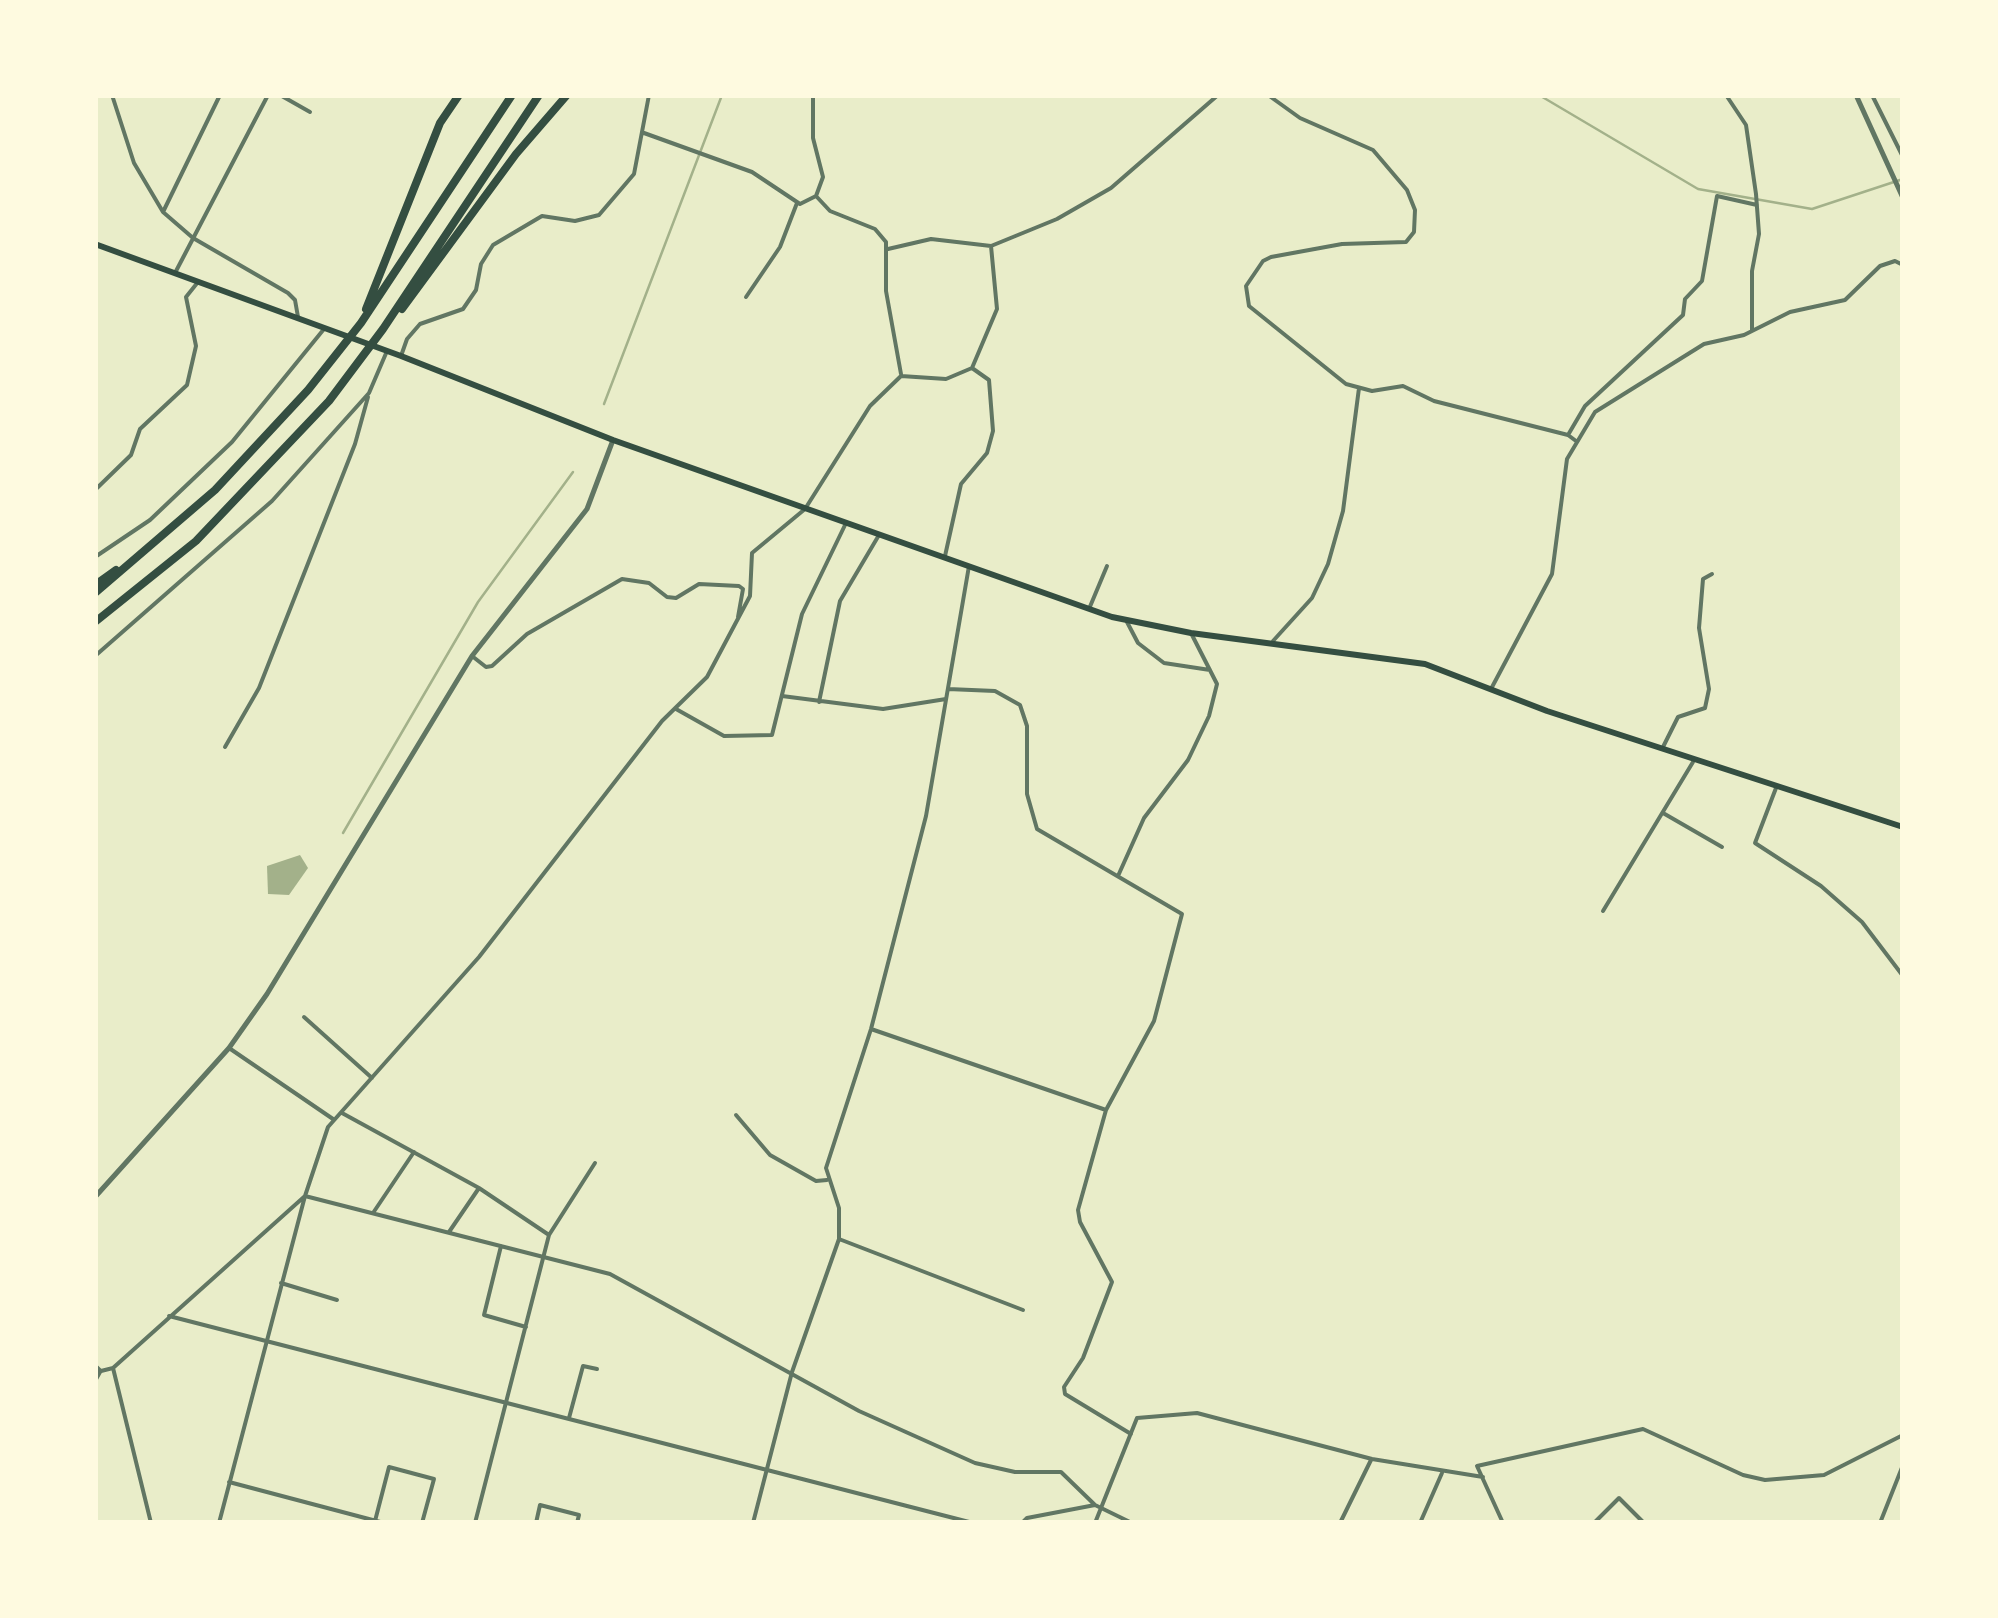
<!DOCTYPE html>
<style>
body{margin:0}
#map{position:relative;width:1998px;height:1618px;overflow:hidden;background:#e9edc9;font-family:"Fira Sans",sans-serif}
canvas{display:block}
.frame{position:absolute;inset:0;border:98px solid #fefae0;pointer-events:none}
</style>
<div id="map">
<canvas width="1998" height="1618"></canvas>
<div class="frame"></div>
</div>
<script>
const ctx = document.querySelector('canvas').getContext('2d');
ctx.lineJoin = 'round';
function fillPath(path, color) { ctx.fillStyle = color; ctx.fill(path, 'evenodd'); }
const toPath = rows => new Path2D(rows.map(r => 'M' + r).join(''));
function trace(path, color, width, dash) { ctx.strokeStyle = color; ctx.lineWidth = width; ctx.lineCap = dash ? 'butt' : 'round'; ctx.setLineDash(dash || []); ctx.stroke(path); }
fillPath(toPath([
 [300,855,308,868,289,895,268,894,267,866]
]), '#a3b18a');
trace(toPath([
 [1539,95,1698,189,1812,209,1903,179],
 [604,404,722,95],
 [343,833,478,602,573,472]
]), '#a3b18a', 2.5);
trace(toPath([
 [112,95,134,163,163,212,193,238,288,293,295,300,298,317],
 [280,95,310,112],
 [1268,95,1300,118,1373,150,1407,190,1415,210,1414,232,1406,242,1342,244,1271,257,1263,261,1246,286,1249,306,1346,384,1372,391,1403,386,1434,401,1568,435,1576,441],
 [1726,95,1746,125,1756,194,1759,234,1752,271,1752,331],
 [1872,95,1903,157],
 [644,133,752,172,800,204,816,196,823,177,813,138,813,95],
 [816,196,830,211,875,229,886,242,886,291,901,374],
 [163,212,220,95],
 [888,249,931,239,991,246],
 [175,273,268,95],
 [746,297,780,247,797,203],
 [401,356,407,339,420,324,463,309,476,290,481,264,493,245,542,216,575,221,599,215,634,174,649,95],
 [1568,435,1585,406,1683,315,1685,299,1702,281,1717,196,1757,205],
 [95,490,131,455,140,429,187,385,196,346,186,297,198,282],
 [945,556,961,484,987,453,993,431,989,380,972,368],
 [95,557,150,520,232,442,324,329],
 [1089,609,1107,566],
 [1127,622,1138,643,1164,663,1210,670],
 [1273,641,1312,598,1328,564,1343,511,1359,388],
 [95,656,272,501,369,393,387,351],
 [472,656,486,667,492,666,527,634,622,579,649,583,667,597,676,598,699,584,739,586,743,589,738,617],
 [948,689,995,691,1020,705,1027,726,1027,794,1037,829,1182,914,1154,1021,1106,1110,1078,1210,1080,1222,1112,1282,1083,1358,1064,1387,1065,1394,1131,1434],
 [1491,689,1552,574,1567,459,1595,412,1704,344,1744,335,1790,312,1845,300,1880,266,1895,261,1903,265],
 [782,696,883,709,946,699],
 [819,702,840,601,879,535],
 [676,709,724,736,772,735,802,614,846,523],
 [225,747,259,688,355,444,368,397],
 [1663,747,1678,717,1705,708,1709,689,1699,628,1703,579,1712,574],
 [1776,788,1755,843,1821,886,1862,922,1903,976],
 [1663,813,1722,847],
 [1118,876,1144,818,1188,760,1209,716,1217,684,1191,633],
 [1603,911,1693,762],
 [304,1017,372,1078],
 [871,1029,1106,1110],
 [229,1048,333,1119],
 [342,1113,479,1188,549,1235],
 [736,1115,770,1155,816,1181,827,1180],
 [373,1213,414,1152],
 [449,1232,479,1188],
 [839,1239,1023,1310],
 [501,1246,484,1315,526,1327],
 [281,1283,337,1300],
 [169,1316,973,1523],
 [113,1368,151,1523],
 [101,1371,113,1368,305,1196,328,1127,479,957,662,721,707,677,750,596,752,553,805,509,870,406,901,376,946,379,972,368,997,309,991,246,1057,219,1111,188,1218,95],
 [569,1418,583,1366,597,1369],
 [229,1482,384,1523],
 [375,1521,389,1467,434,1479,422,1523],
 [219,1523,305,1196,610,1274,859,1411,975,1463,1015,1472,1061,1472,1095,1505],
 [475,1523,549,1235,595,1163],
 [536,1523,540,1505,579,1515,577,1523],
 [753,1523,792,1372,839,1239,839,1208,826,1168,871,1029,926,816,969,566],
 [1022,1523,1027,1518,1095,1505,1132,1523],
 [1095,1523,1137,1418,1197,1413,1372,1459,1483,1477],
 [1340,1523,1371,1460],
 [1420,1523,1442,1473],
 [1503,1523,1477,1466,1643,1429,1743,1475,1765,1480,1824,1475,1903,1435],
 [1594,1523,1619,1498,1644,1523],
 [1880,1523,1903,1465]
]), '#617663', 4);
trace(toPath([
 [1856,95,1903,198],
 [95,1197,229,1048,267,994,472,656,587,509,613,440],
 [95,1366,100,1371,95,1380]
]), '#617663', 5);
trace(toPath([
 [95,244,401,356,613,440,1112,617,1191,633,1425,664,1547,711,1903,827]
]), '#344e41', 6);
trace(toPath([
 [366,309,440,123,459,95],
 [402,309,516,154,567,95],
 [95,585,116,570],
 [95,593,215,490,308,390,361,323,512,95],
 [95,622,196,541,329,401,383,329,539,95]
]), '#344e41', 8);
</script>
